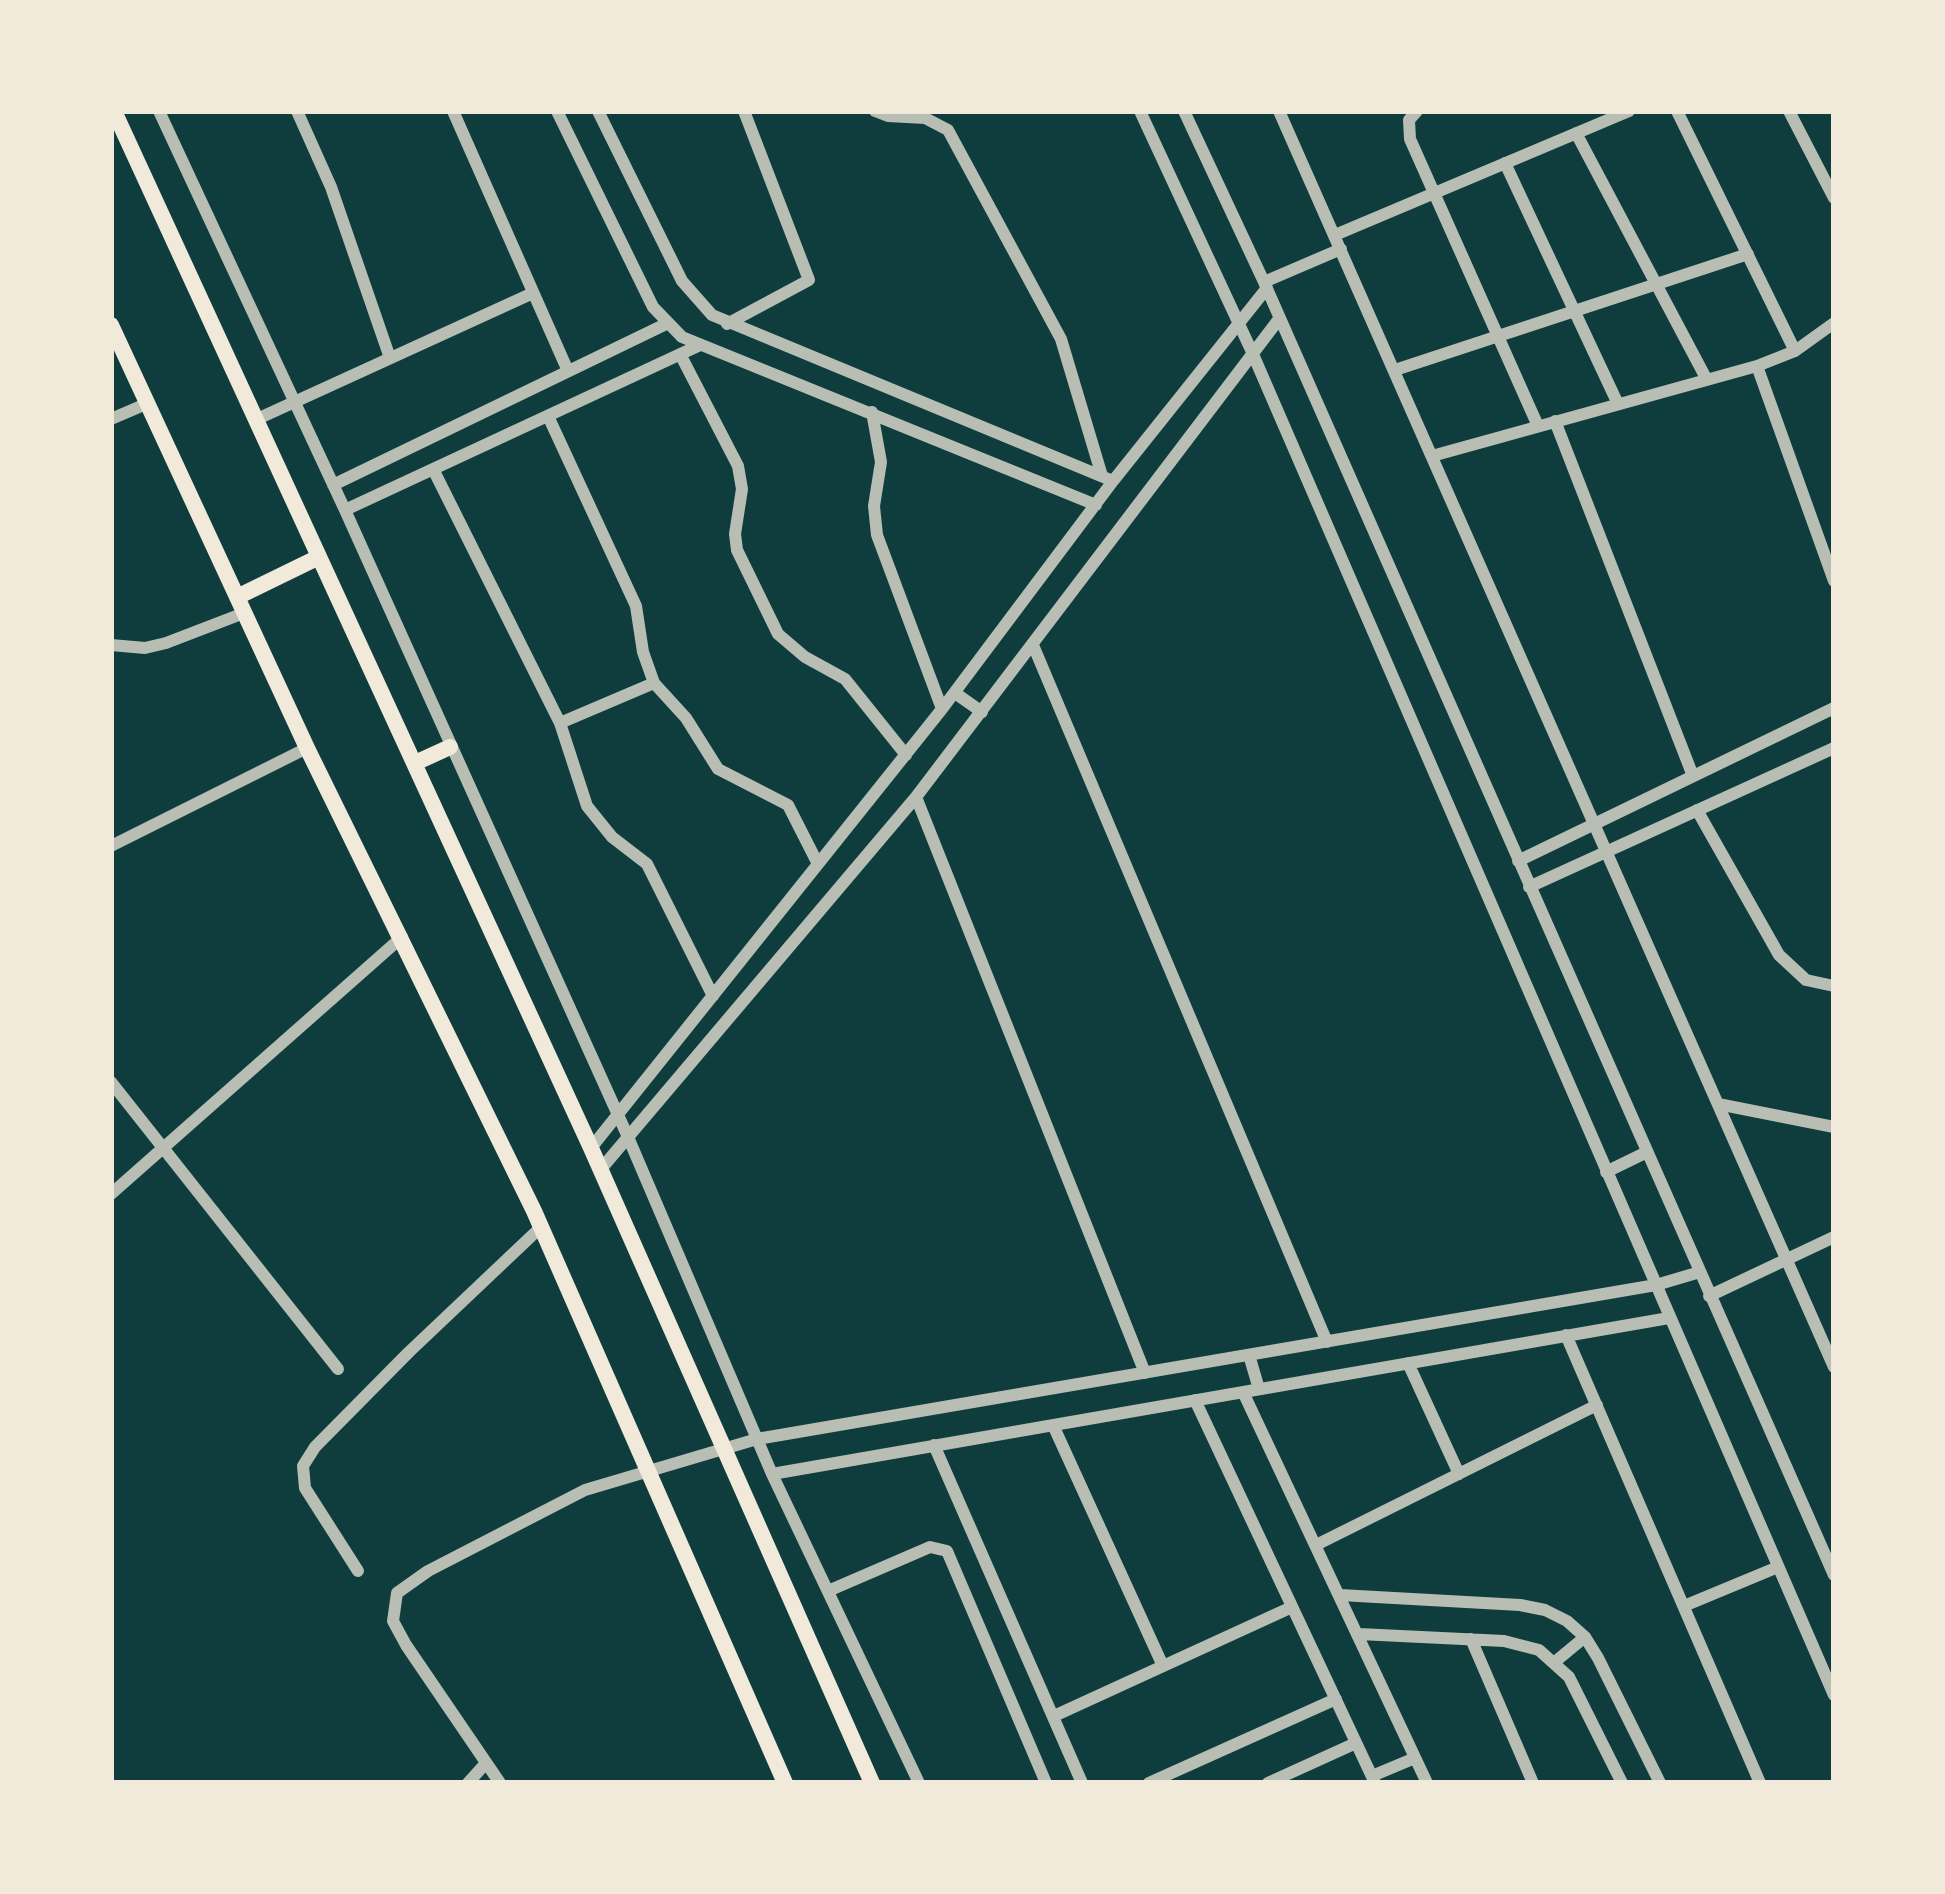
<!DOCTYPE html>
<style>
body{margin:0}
#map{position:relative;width:1945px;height:1894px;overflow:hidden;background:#0f3d3e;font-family:Rubik,sans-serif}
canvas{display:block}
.frame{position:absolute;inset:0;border:114px solid #f1e9da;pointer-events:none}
</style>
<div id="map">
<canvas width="1945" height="1894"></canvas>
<div class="frame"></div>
</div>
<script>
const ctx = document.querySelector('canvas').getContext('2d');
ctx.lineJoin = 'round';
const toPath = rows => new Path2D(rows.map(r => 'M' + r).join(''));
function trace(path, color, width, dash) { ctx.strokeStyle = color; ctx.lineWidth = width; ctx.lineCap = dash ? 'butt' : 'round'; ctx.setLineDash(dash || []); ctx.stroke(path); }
trace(toPath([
 [159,111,345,510,628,1137,772,1474,919,1783],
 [297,111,331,187,390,358],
 [453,111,568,371],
 [557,111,653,307,682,337,1096,505],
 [598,111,682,281,712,315,1113,481],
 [875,111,888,116,925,118,948,130,1061,339,1102,476],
 [1140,111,1252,352,1834,1695],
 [1184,111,1264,282,1834,1575],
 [1279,111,1834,1367],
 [1417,111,1409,120,1410,139,1538,426],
 [1677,111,1795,351],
 [1789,111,1834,198],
 [1576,133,1707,380],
 [1505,163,1618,404],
 [1335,235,1629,111],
 [1264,282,1341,249],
 [727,324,809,280,744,111],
 [680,354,738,466,742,489,735,534,737,550,778,634,805,657,845,679,906,755],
 [1757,366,1834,581],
 [1395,370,1748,254],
 [872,412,881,462,874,506,877,535,942,709],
 [548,416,636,606,643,652,654,683,686,718,718,769,788,805,818,864],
 [111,419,146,404],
 [255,420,533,293],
 [1555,421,1693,776],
 [1432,456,1757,366,1795,351,1834,323],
 [433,469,560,723,587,806,612,837,647,864,713,996],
 [333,485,666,324],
 [345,510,700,345],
 [111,645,145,648,166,643,244,613],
 [1033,645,1327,1342],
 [955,693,982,712],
 [560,723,654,683],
 [916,797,1145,1373],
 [1697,810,1779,955,1806,980,1834,986],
 [111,846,307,748],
 [1518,861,1834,708],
 [1529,887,1834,748],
 [111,1082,338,1369],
 [1718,1104,1834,1127],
 [591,1148,942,709,1113,481,1267,288],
 [601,1169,916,797,1279,319],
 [1606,1172,1647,1152],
 [111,1194,402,937],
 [1709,1296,1834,1237],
 [1566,1335,1760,1783],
 [1249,1355,1259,1389],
 [1408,1363,1459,1474],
 [1243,1392,1427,1783],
 [1195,1400,1375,1783],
 [1053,1425,1163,1666],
 [934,1445,1082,1783],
 [772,1474,1669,1318],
 [1316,1545,1597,1405],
 [358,1571,305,1488,303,1466,315,1447,409,1352,541,1227],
 [828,1591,930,1547,947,1551,1046,1783],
 [1340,1595,1520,1605,1545,1610,1567,1621,1585,1637,1598,1658,1660,1783],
 [1684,1606,1778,1567],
 [1359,1634,1504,1641,1539,1650,1569,1677,1622,1783],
 [1471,1639,1533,1783],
 [1556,1661,1585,1637],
 [1054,1716,1292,1607],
 [1372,1776,1415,1758],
 [468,1783,486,1763],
 [500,1783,406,1645,393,1621,397,1593,428,1571,585,1490,757,1439,1656,1285,1700,1272],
 [1149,1783,1336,1699],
 [1268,1783,1356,1743]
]), '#b8beb3', 12);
trace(toPath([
 [114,111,591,1148,872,1783],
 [111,325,307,748,534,1211,785,1783],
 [237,597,319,557],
 [415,763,450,747]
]), '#f1e9da', 16);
</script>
